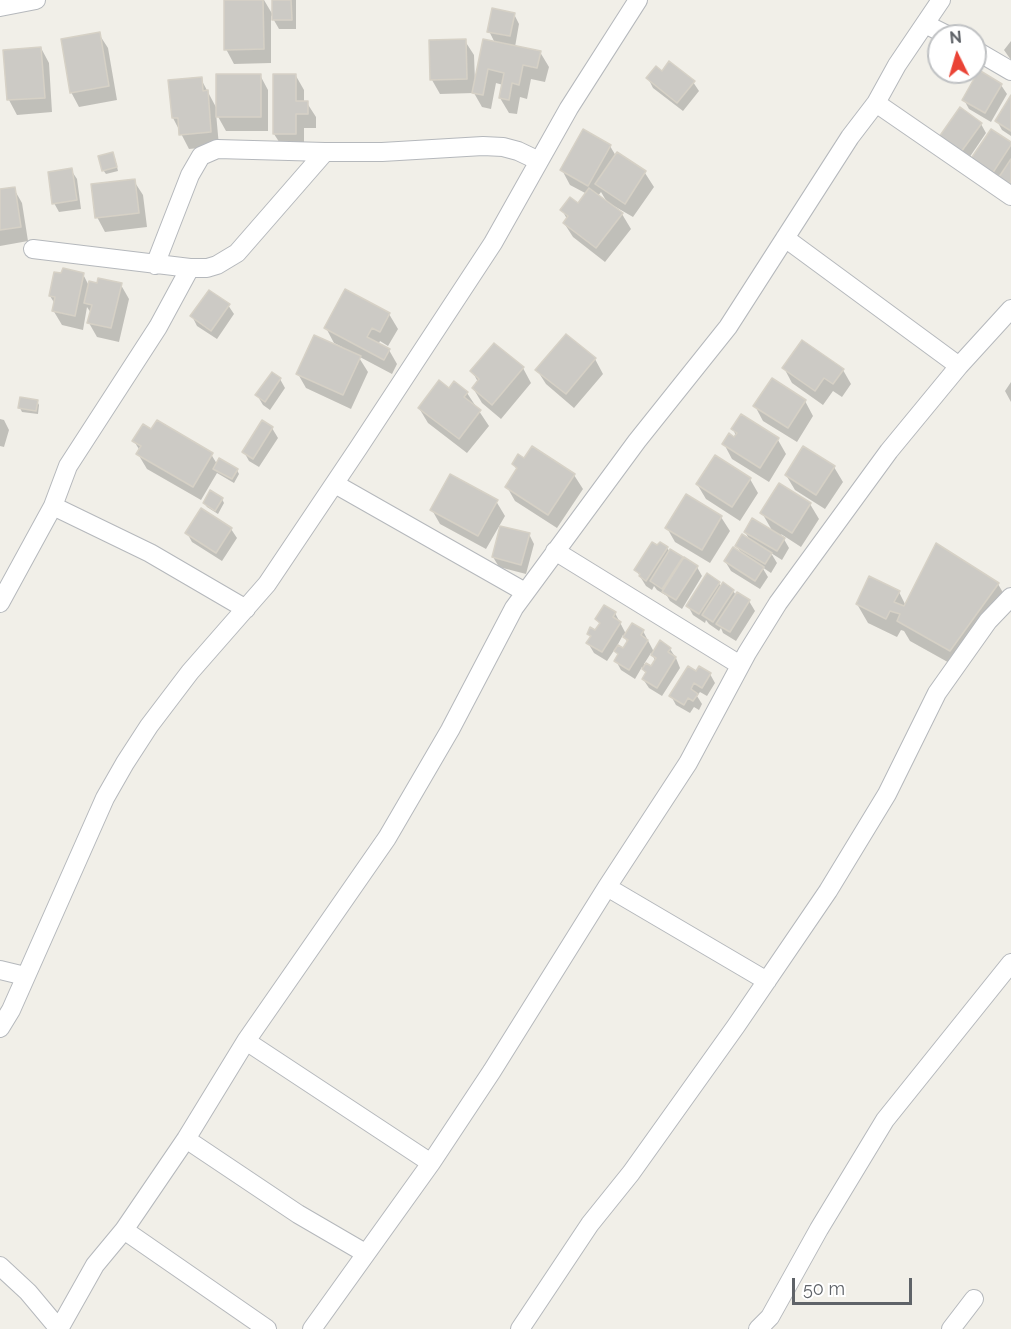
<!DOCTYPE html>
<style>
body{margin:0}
#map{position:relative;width:1011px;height:1329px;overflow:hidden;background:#f1efe8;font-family:Raleway,sans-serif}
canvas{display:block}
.north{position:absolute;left:927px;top:24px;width:60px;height:60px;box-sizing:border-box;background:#fff;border:2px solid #bfc1c3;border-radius:50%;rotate:355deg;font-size:16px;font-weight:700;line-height:24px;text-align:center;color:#5f6368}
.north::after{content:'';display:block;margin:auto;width:21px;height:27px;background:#ea4335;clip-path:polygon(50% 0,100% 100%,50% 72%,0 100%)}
.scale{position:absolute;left:792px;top:1278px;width:120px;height:27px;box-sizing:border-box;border:3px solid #5f6368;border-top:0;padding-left:8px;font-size:18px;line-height:21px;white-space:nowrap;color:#5f6368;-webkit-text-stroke:4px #fff;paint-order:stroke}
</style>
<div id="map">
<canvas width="1011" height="1329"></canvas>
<div class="north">N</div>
<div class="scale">50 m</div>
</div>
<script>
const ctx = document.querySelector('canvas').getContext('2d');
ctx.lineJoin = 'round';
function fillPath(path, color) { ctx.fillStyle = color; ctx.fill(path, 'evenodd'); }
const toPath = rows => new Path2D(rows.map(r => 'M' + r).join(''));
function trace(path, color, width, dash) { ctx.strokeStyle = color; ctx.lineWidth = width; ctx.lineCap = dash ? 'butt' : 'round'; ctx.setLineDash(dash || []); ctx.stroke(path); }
fillPath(toPath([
 [226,0,264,0,274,17,274,0,296,0,296,29,279,29,271,15,271,63,234,64,226,49],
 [514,14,519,24,515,47,540,52,549,67,545,82,531,79,527,99,520,97,517,114,509,113,500,98,503,85,496,83,491,109,482,107,474,93,440,94,432,80,465,41,474,55,475,81,495,43,489,31],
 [99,34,108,48,117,100,79,107,71,92],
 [1011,41,1011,60,1004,50],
 [41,48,49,63,52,112,17,115,9,100,5,51],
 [662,73,693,82,699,91,683,111,653,88,648,78],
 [260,75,268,90,268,131,226,131,216,113,219,146,189,149,173,118,201,79,218,111],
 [296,76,304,90,304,103,307,103,316,117,316,128,304,128,304,148,283,148,274,134],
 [1001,85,1007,94,991,122,969,109,964,100],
 [1011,98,1011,136,1002,130,997,121],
 [981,124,986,133,967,161,940,137],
 [1011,144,1011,189,1007,186,1001,177,998,182,978,169],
 [610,146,616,156,617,154,645,173,654,187,633,217,607,202,601,192,598,196,622,214,631,229,605,262,573,237,564,223,567,219,562,210,578,205,587,194,570,185,562,170],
 [115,158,118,171,106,174,103,170],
 [71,170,77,179,81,209,59,212,54,203],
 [134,181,143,195,147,227,105,232,97,217],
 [14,189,22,203,28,241,0,246,0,191],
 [83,274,89,286,121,285,129,299,119,342,97,337,89,323,91,313,87,307,83,330,62,325,53,310,55,304,50,296],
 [345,291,389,314,398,329,388,346,380,341,378,345,389,350,397,364,392,374,358,356,368,372,351,409,306,388,298,374,340,349,342,347,334,343,326,328],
 [228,305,234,314,217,339,197,326,192,316],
 [595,359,603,374,574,408,546,384,537,370],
 [523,368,531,383,501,419,482,403,473,388,478,382,472,371],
 [784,368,843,370,851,384,842,397,833,391,823,405,792,383],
 [280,379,285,388,270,410,263,405,257,395],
 [1011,382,1011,402,1005,391],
 [450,390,467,393,489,426,467,453,428,423,419,408],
 [37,401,39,405,38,414,22,412,20,408],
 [805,401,813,416,797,442,763,421,755,406],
 [0,419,4,420,9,430,4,447,0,446],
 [263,422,272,428,278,438,259,467,249,461,244,452],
 [733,429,778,440,786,454,769,482,732,459,724,444,736,436],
 [134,441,211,454,217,464,237,470,239,474,234,483,217,473,201,500,147,469,138,454,140,451],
 [804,448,834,467,843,482,825,509,795,490,786,475],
 [524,460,574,475,583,489,557,528,515,501,507,487,517,471,514,464],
 [750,479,758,493,740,521,706,499,697,484],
 [222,499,224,503,218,514,207,507,204,503],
 [496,501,505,516,486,549,440,524,432,510],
 [810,504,819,519,801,547,781,534,789,548,782,560,771,553,777,563,771,573,762,567,768,577,760,589,731,571,725,561,742,555,737,546,751,542,745,532,773,532,762,513],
 [721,517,730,531,710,563,675,542,667,528],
 [231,529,237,538,222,561,192,542,187,533],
 [529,534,534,544,526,574,499,567,493,557],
 [667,548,670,552,697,567,702,576,682,609,670,601,667,596,657,590,654,586,652,590,646,586,636,570],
 [719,583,721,587,733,591,736,595,737,594,749,601,755,611,736,641,723,633,721,628,719,631,709,624,706,620,705,623,693,615,688,606],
 [998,584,1009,603,962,670,910,641,904,631,901,630,897,637,868,623,857,604,899,592,906,606],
 [615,613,626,634,643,631,654,652,660,643,670,649,676,658,680,668,662,696,649,688,643,679,646,674,642,667,635,679,621,670,616,661,619,656,615,649,607,661,594,653,588,643,591,638,588,634,596,632,600,625,597,619],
 [623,635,628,643,624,650,617,646],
 [651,653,655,660,651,668,644,664],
 [696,673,710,674,715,683,707,696,700,692,697,696,702,704,699,710,694,707,690,713,676,705,671,696]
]), '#0003');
const building = toPath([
 [224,0,263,0,264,49,224,50,224,0],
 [272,0,291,0,292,20,272,20,272,0],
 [492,8,515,13,510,36,487,32,492,8],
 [100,32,109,86,70,93,61,39,100,32],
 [466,39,467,79,430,80,429,40,466,39],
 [483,39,541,51,537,68,523,65,519,85,512,83,509,100,499,98,504,73,488,69,483,95,472,93,483,39],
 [41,47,45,98,7,100,3,50,41,47],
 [669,61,695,81,677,103,646,78,656,66,662,71,669,61],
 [979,70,1002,84,985,113,962,100,979,70],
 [216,74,261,74,261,117,216,117,216,74],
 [273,74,296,74,296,101,308,101,308,114,296,114,296,134,273,134,273,74],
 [202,77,203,91,208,90,211,132,179,135,178,118,172,118,168,80,202,77],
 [1011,95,1011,131,995,121,1011,95],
 [960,107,982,123,961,152,939,137,960,107],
 [583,129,611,145,588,186,560,170,583,129],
 [991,129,1011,142,1011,145,992,174,970,160,991,129],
 [113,152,117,167,102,171,98,156,113,152],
 [617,152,646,171,625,204,595,184,617,152],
 [1011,159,1011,184,999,177,1011,159],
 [72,168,77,200,52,204,48,172,72,168],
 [135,179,139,213,95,218,91,184,135,179],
 [15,187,21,227,0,230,0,189,15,187],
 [589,188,623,213,596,248,563,223,568,216,560,210,570,197,578,203,589,188],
 [63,268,84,273,75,316,52,311,55,297,49,296,54,272,61,273,63,268],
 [98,278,122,283,111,328,87,323,92,305,84,303,89,281,97,283,98,278],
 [345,289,390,313,380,332,372,328,367,337,390,349,384,360,324,328,345,289],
 [209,290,230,304,211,331,190,316,209,290],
 [566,334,596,358,566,394,535,370,566,334],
 [314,335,361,356,343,395,296,374,314,335],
 [802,340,844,369,833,384,824,378,815,391,782,368,802,340],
 [494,343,524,367,492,405,472,388,479,379,470,371,494,343],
 [272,372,281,378,265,402,255,395,272,372],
 [772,378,806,400,788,428,753,406,772,378],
 [439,380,449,388,454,381,468,392,464,397,481,410,459,439,418,408,439,380],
 [20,397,38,400,36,411,18,408,20,397],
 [741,414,779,438,760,468,722,444,729,433,734,437,737,433,731,429,741,414],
 [157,420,213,453,193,487,136,454,141,446,132,441,143,424,151,429,157,420],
 [262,420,273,427,253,459,242,452,262,420],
 [532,446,575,474,548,515,505,487,517,468,512,464,518,454,524,458,532,446],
 [803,446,835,466,816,495,785,475,803,446],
 [715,455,751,478,732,507,696,484,715,455],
 [219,458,238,469,232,479,213,469,219,458],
 [450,474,498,500,478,536,430,510,450,474],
 [779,483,811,503,792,533,760,513,779,483],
 [210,490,223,498,215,511,203,503,210,490],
 [686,494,722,516,702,550,665,528,686,494],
 [201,508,232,528,216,553,185,533,201,508],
 [752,518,785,538,777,551,744,532,752,518],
 [500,526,530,533,521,565,492,557,500,526],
 [742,534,772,553,765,564,735,546,742,534],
 [652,542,657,545,660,542,668,547,646,581,639,576,640,574,634,570,652,542],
 [936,543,999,583,950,651,897,621,900,614,890,611,886,619,856,604,869,576,900,591,894,602,904,606,936,543],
 [733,547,764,567,755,581,724,561,733,547],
 [670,549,683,557,662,589,650,581,670,549],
 [684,557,698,566,676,600,662,592,684,557],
 [707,573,720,582,699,614,686,606,707,573],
 [723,582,734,590,713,622,702,615,723,582],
 [737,592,750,600,730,632,716,624,737,592],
 [604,605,616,612,613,617,621,622,602,652,586,643,591,636,587,634,590,627,595,630,600,623,595,619,604,605],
 [632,623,644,630,641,635,648,640,629,670,614,661,618,654,614,651,618,645,623,648,628,640,623,637,632,623],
 [660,640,671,648,668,652,676,657,657,688,642,679,646,672,642,669,646,663,651,666,656,658,651,655,660,640],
 [688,666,696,671,699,666,711,673,702,688,694,683,691,689,698,694,693,701,688,698,684,705,669,696,688,666]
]);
fillPath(building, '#cccac5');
trace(building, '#d6d1c6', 1.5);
const street = toPath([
 [0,7,36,0],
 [925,24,949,36],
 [975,50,1011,71],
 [876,103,1011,196],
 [785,238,959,366],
 [33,249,190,268,207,268,217,265,237,253,325,152],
 [155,265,190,175,201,156,217,149,325,152,382,152,483,146,503,147,518,151,539,161],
 [335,484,525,592],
 [53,506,150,553,246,609],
 [555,551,740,665],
 [0,603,53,506,68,466,158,327,190,268],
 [607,887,767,981],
 [0,970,25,976],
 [0,1028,11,1010,105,798,125,763,149,726,190,672,267,584,359,447,493,243,569,108,638,0],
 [246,1041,431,1163],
 [186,1139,298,1214,365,1253],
 [124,1230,267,1329],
 [0,1266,28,1292,59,1329],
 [59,1329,95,1265,124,1230,186,1139,246,1041,387,838,450,730,514,608,637,441,728,327,850,137,876,103,897,65,941,0],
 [312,1329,431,1163,492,1071,607,887,688,763,747,653,778,603,889,451,959,366,1011,309],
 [520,1329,590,1224,631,1173,736,1026,828,891,887,794,937,693,988,621,1011,597],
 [758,1329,770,1317,819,1229,885,1120,1011,963],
 [951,1329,974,1299]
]);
trace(street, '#b5b8bc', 20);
trace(street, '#fff', 18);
</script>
